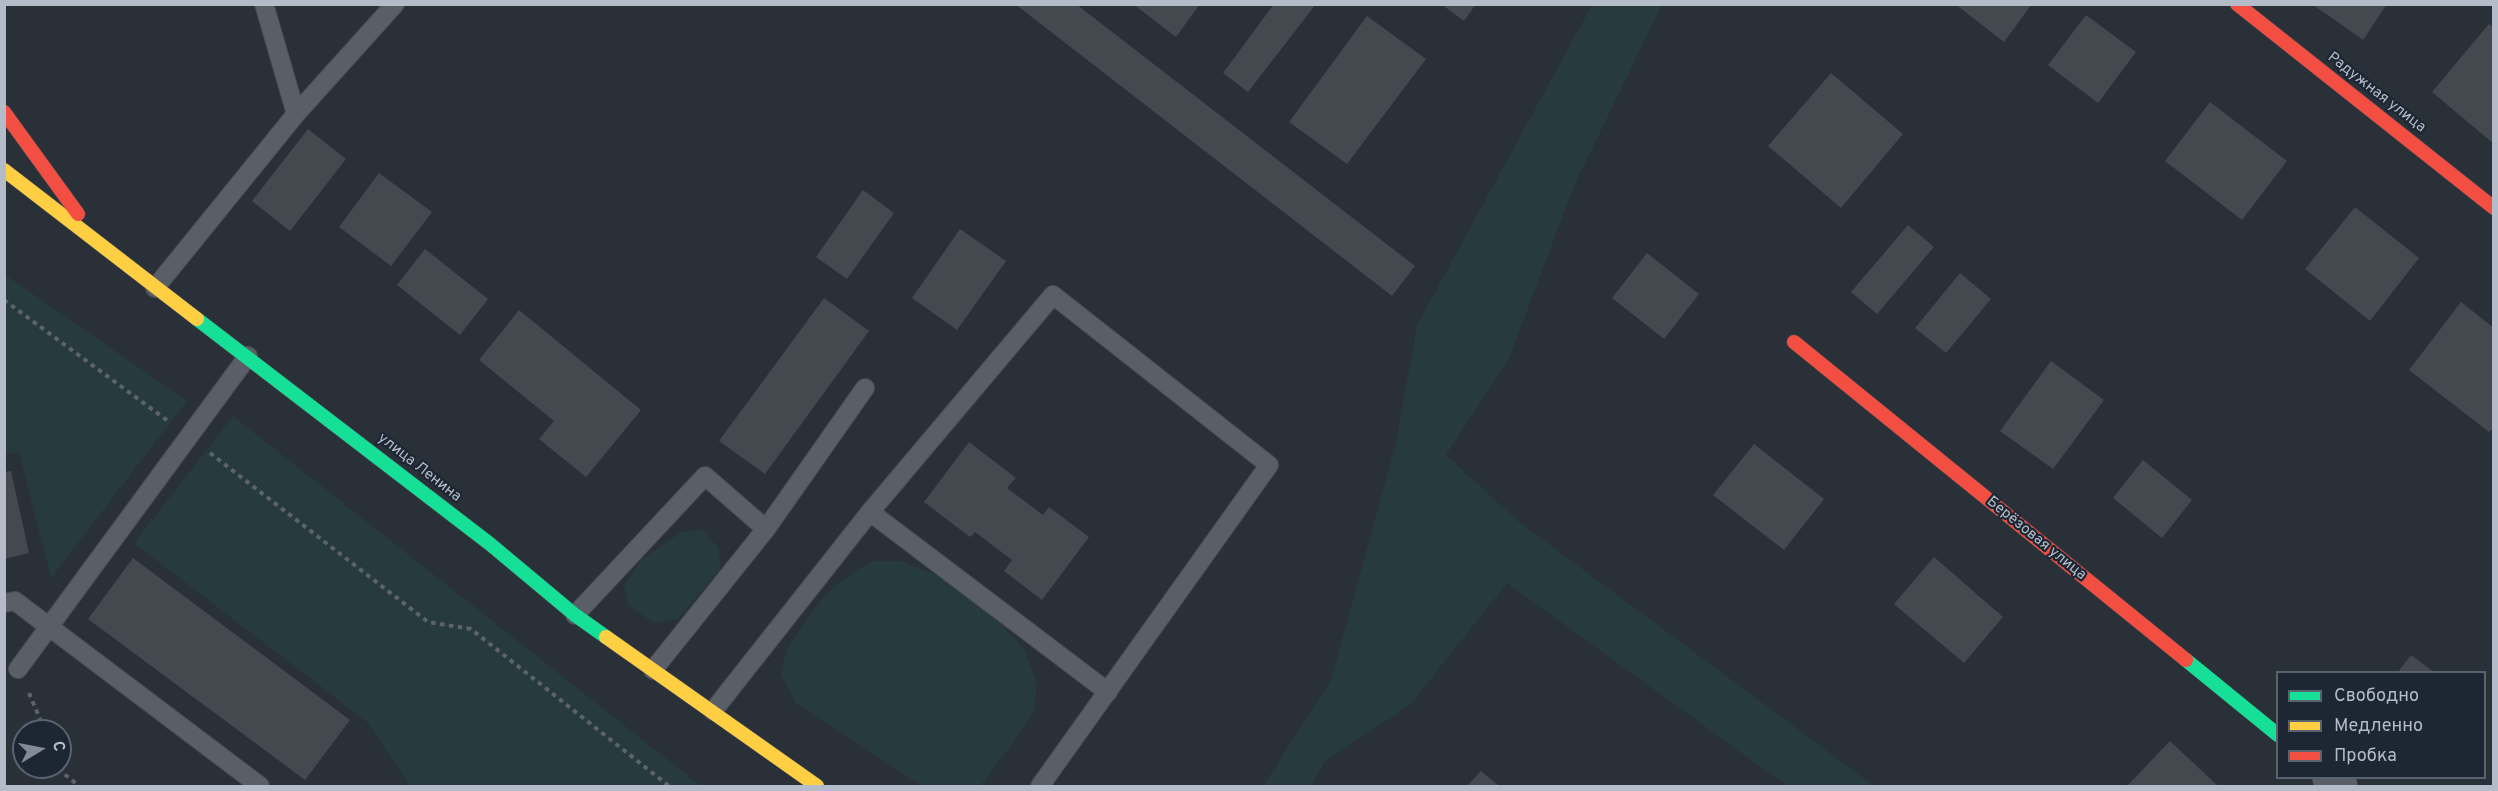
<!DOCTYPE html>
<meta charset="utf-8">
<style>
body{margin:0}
#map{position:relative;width:2498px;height:791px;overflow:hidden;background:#2a3038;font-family:Overpass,sans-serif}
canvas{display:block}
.frame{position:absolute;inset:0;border:6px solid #b4bcc9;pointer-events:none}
.legend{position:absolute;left:2276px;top:671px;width:210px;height:108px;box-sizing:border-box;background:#1d2633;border:2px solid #59626f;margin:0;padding:8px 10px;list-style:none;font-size:18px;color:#b4bcc9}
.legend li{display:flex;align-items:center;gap:12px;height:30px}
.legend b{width:30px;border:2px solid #59626f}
.north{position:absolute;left:12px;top:719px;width:60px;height:60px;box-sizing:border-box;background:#1d2633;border:2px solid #59626f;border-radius:50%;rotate:80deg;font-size:16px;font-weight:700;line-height:24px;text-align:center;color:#b4bcc9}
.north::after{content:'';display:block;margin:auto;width:21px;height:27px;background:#848b96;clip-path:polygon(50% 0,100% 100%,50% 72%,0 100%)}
</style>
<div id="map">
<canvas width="2498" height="791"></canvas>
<div class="frame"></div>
<ul class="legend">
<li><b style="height:8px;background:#16e098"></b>Свободно</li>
<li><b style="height:8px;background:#ffcf43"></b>Медленно</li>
<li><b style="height:8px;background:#f24e42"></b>Пробка</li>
</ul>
<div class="north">С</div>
</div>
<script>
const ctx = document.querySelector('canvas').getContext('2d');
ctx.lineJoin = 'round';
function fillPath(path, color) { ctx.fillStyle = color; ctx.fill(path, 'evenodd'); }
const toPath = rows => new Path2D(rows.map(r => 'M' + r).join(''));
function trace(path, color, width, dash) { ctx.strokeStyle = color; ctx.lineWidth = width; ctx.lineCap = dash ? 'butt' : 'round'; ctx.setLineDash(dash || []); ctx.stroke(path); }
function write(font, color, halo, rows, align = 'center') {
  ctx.font = font + ' Overpass,sans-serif'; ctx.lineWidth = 4.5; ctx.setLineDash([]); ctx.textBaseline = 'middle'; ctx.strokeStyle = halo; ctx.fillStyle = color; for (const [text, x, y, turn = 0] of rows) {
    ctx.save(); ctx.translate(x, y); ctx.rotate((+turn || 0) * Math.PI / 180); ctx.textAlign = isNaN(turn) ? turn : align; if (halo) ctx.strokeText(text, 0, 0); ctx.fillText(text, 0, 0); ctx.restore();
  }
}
fillPath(toPath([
 [1592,5,1662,5,1574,186,1508,361,1446,455,1518,521,1874,786,1787,786,1507,583,1410,705,1324,762,1311,786,1263,786,1331,680,1396,443,1417,325],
 [4,274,187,401,51,578,19,452,5,454],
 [233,416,701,786,410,786,367,722,134,543],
 [703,530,719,549,720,569,678,619,654,623,628,605,624,586,641,560,681,532],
 [871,561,901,561,938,576,989,610,1025,651,1037,684,1034,712,1016,739,980,786,922,786,796,703,781,675,787,648,815,608,835,585]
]), '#273a3e');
fillPath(toPath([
 [1015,4,1076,4,1415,266,1392,296],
 [1133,4,1200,4,1176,37],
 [1274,4,1316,4,1248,92,1223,73],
 [1441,4,1476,4,1464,21],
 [1955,4,2032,4,2004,42],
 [2312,4,2387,4,2363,40],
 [2086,15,2136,52,2098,103,2048,65],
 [1367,16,1426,59,1347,164,1289,122],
 [2489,24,2494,27,2494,144,2432,92],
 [1831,73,1903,134,1841,208,1768,146],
 [2210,102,2287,161,2242,220,2165,161],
 [308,129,346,159,290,231,252,201],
 [379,173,432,212,391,266,339,227],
 [863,190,894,213,847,279,816,257],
 [2355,207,2419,258,2370,321,2305,269],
 [1908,225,1934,247,1877,314,1851,292],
 [960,229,1006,261,957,330,912,298],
 [425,249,488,299,460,335,397,285],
 [1647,253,1699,294,1664,339,1612,298],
 [1960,273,1991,299,1946,353,1915,328],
 [824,298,869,331,765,474,719,441],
 [2461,302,2494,328,2494,427,2489,432,2409,370],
 [519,310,641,410,586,477,539,439,554,421,479,360],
 [2051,361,2104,400,2053,469,2000,431],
 [969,442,1016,478,1007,488,1043,515,1049,507,1089,537,1042,600,1004,571,1012,560,975,532,970,537,924,502],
 [1754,444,1824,499,1784,550,1713,495],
 [2143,460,2192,500,2162,538,2113,498],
 [11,471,29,553,4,559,4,472],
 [1934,557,2003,617,1964,663,1894,604],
 [133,558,350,720,305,780,88,619],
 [2411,655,2434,672,2398,672],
 [2170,741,2218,786,2127,786],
 [1481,771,1499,786,1467,786]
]), '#444950');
const lane = toPath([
 [264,4,296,114],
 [155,288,296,114,395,4],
 [870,512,1108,692],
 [4,603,15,601,260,786],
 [575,615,705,476,766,529],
 [18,669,248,356],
 [653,670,766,529,865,388],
 [713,711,870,512,1053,295,1269,465,1040,786]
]);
const street = toPath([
 [2329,778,2341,786]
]);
const fast = toPath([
 [197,319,490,544,575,615,606,637],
 [2186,660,2278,735]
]);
const slow = toPath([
 [4,170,197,319],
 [606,637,817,786]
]);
const jam = toPath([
 [2237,4,2494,208],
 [4,112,78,214],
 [1794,342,2186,660]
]);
trace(lane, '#484c53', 20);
trace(street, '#484c53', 34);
trace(fast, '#484c53', 15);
trace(slow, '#484c53', 15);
trace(jam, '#484c53', 15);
trace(toPath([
 [4,300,168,421],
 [210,453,428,622,471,629,669,786],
 [29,693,45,731],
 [60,767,63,773,79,786]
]), '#5d636a', 4, [4.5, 4.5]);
trace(lane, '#5a5e66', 18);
trace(street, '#5a5e66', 33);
trace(fast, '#16e098', 14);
trace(slow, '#ffcf43', 14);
trace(jam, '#f24e42', 14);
write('15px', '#b4bcc9', '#1d2633', [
 ["Радужная улица",2376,93,38],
 ["улица Ленина",419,468,38],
 ["Берёзовая улица",2036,539,39]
]);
</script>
